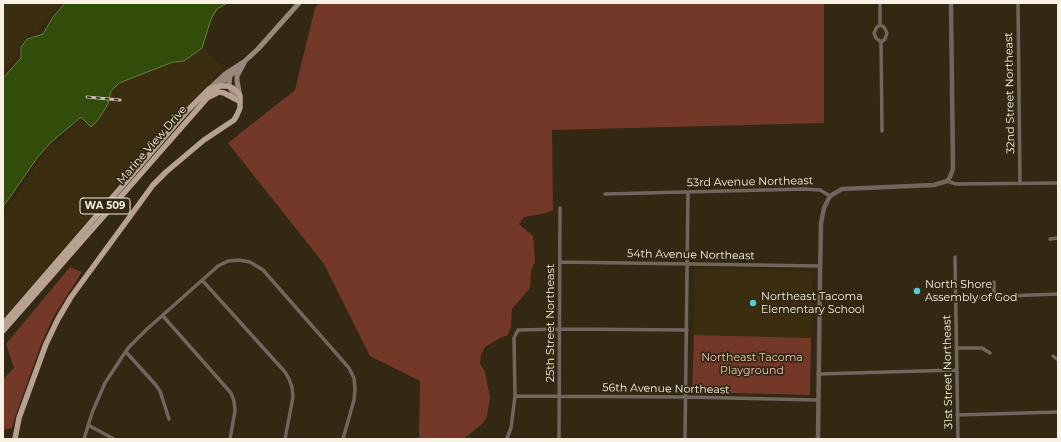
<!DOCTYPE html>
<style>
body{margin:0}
#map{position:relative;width:1061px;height:442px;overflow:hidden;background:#332812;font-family:Montserrat,sans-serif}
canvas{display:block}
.frame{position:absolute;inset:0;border:4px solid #f7f0e3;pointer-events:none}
</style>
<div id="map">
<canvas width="1061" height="442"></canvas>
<div class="frame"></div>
</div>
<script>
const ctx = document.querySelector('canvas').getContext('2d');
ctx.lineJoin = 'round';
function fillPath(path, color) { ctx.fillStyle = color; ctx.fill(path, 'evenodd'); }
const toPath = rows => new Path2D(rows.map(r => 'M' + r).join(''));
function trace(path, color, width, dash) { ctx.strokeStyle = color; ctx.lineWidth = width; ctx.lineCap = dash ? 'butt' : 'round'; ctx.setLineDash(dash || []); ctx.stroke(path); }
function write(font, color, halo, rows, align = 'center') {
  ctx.font = font + ' Montserrat,sans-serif'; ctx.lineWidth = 3.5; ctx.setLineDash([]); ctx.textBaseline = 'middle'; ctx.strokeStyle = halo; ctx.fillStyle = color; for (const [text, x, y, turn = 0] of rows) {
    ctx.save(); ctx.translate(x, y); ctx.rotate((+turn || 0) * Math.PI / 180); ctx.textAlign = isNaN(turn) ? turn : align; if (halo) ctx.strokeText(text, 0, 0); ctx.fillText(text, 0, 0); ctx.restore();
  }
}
fillPath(toPath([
 [3,3,62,3,38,31,21,41,18,57,3,75],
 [202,48,223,67,147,151,3,319,3,213,18,194,50,143,55,145,82,117,91,126,98,120,108,104,111,91,119,83,173,62,184,61],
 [695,268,813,271,811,338,694,335]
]), '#3b2d0f');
fillPath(toPath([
 [319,3,824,3,824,123,552,130,553,210,542,214,524,217,519,224,533,236,535,262,531,271,530,288,512,309,511,326,508,335,500,338,485,347,481,355,480,364,485,371,490,398,487,416,483,423,464,439,419,439,420,381,370,356,324,264,228,143,295,90,315,8],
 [70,267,82,272,54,316,42,342,15,417,12,428,3,430,3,379,14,368,6,344],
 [694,335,811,338,810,395,692,392]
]), '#733828');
const water = toPath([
 [65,3,227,3,217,9,211,19,202,48,184,61,173,62,119,83,111,91,108,104,98,120,91,127,81,117,50,143,37,158,3,207,3,78,21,58,21,47,27,39,43,34,53,17,65,3]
]);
fillPath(water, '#314d09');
trace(water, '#6c7e4a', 1);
trace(toPath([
 [880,3,880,25],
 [1018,3,1020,184],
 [880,25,884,27,887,33,885,39,881,42,876,38,874,33,877,27,880,25],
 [881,42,882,131],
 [947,181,956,184,1058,183],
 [605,194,805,189,820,190,830,196],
 [1050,239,1058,238],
 [955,257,958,439],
 [560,262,820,266],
 [202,280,285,372,289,379,292,387,293,397,285,439],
 [994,282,994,296],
 [956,298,1058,294],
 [163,316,231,393,234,401,235,411,230,439],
 [956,348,982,348,990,353],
 [126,352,155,384,160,391,169,419],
 [1053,356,1058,360],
 [818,374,956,370],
 [515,396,686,397,817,400],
 [957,415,1058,412],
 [88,425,114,439],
 [507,438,511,428,515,396,514,338,518,330,561,329,687,330],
 [84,439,92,413,105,383,122,357,129,347,146,330,218,266,228,261,239,260,250,262,263,270,349,368,354,378,355,389,354,400,343,439],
 [559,439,560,208],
 [685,439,688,192]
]), '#70665e', 3.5);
trace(toPath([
 [818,439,820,275,821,223,824,208,830,196,842,189,934,185,947,181,950,177,953,169,951,3]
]), '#70665e', 4.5);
trace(toPath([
 [230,76,229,84,234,97],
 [217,86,230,76,237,68],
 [209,89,225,74,245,61,258,49,299,3],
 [240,96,237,81,237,76,244,63]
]), '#98887c', 5);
trace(toPath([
 [209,97,219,92,224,93,239,101],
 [3,324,187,111,209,89,220,86,227,86,233,88,238,93,240,96,240,108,237,115,234,120,204,140,166,172,153,185,71,297,58,319,46,344,19,418,15,439],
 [3,331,216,88]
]), '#b7a292', 5.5);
const rail = toPath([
 [87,97,120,100]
]);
trace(rail, '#c5bdad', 3);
trace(rail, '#332812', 1.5, [4.5]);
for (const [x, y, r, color] of [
 [917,291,4,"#51ccd3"],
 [753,303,4,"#51ccd3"]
]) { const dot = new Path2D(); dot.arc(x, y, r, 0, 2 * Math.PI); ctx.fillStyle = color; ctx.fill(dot); trace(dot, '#332812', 1.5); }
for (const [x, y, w] of [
 [105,206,50]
]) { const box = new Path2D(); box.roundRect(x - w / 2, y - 8, w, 16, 3); ctx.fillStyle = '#332812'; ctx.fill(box); trace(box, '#f7f0e3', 1); }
write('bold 10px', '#f7f0e3', null, [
 ["WA 509",105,206]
]);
write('11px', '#f7f0e3', '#332812', [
 ["32nd Street Northeast",1010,93,-91],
 ["Marine View Drive",152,145,-49],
 ["53rd Avenue Northeast",750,182,-1],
 ["54th Avenue Northeast",691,255,1],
 ["25th Street Northeast",551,323,-90],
 ["31st Street Northeast",948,372,-91],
 ["56th Avenue Northeast",666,389,1]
]);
write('11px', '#f7f0e3', '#332812', [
 ["North Shore",925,285],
 ["Assembly of God",925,298],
 ["Northeast Tacoma",761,297],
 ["Elementary School",761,310]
], 'left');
write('11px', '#f3c9bd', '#332812', [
 ["Northeast Tacoma",752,358],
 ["Playground",752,371]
]);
</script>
